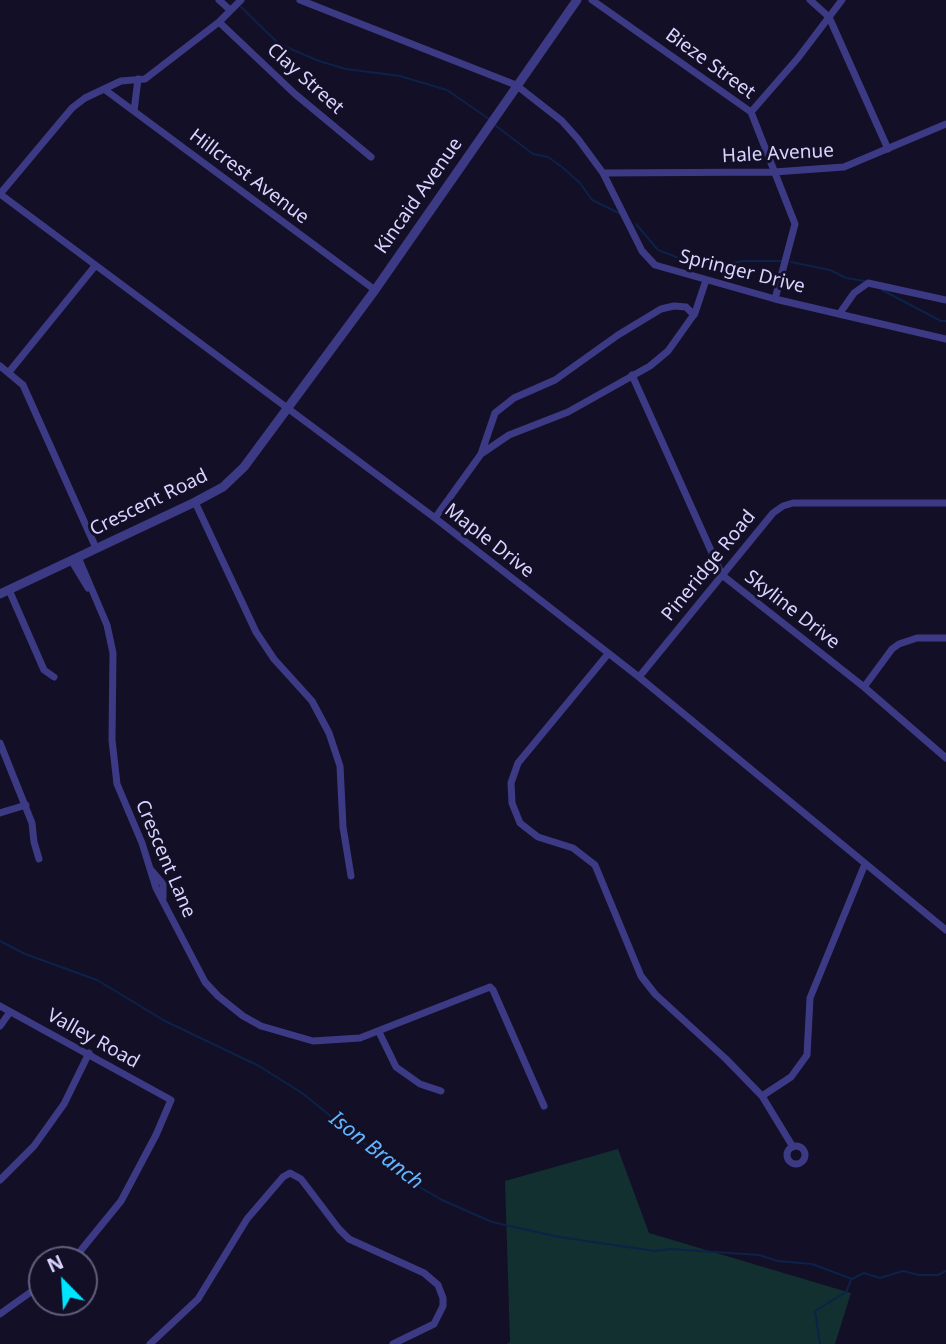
<!DOCTYPE html>
<style>
body{margin:0}
#map{position:relative;width:946px;height:1344px;overflow:hidden;background:#130f26;font-family:"Noto Sans",sans-serif}
canvas{display:block}
.north{position:absolute;left:28px;top:1246px;width:70px;height:70px;box-sizing:border-box;background:#130f26;border:2px solid #625e7d;border-radius:50%;rotate:336deg;font-size:19px;font-weight:700;line-height:28px;text-align:center;color:#d9d4ff}
.north::after{content:'';display:block;margin:auto;width:24px;height:32px;background:#00e5ff;clip-path:polygon(50% 0,100% 100%,50% 72%,0 100%)}
</style>
<div id="map">
<canvas width="946" height="1344"></canvas>
<div class="north">N</div>
</div>
<script>
const ctx = document.querySelector('canvas').getContext('2d');
ctx.lineJoin = 'round';
function fillPath(path, color) { ctx.fillStyle = color; ctx.fill(path, 'evenodd'); }
const toPath = rows => new Path2D(rows.map(r => 'M' + r).join(''));
function trace(path, color, width, dash) { ctx.strokeStyle = color; ctx.lineWidth = width; ctx.lineCap = dash ? 'butt' : 'round'; ctx.setLineDash(dash || []); ctx.stroke(path); }
function write(font, color, halo, rows, align = 'center') {
  ctx.font = font + ' "Noto Sans",sans-serif'; ctx.lineWidth = 6; ctx.setLineDash([]); ctx.textBaseline = 'middle'; ctx.strokeStyle = halo; ctx.fillStyle = color; for (const [text, x, y, turn = 0] of rows) {
    ctx.save(); ctx.translate(x, y); ctx.rotate((+turn || 0) * Math.PI / 180); ctx.textAlign = isNaN(turn) ? turn : align; if (halo) ctx.strokeText(text, 0, 0); ctx.fillText(text, 0, 0); ctx.restore();
  }
}
fillPath(toPath([
 [618,1149,649,1233,851,1293,835,1344,507,1344,510,1342,505,1181]
]), '#12302f');
trace(toPath([
 [241,7,279,44,319,61,346,69,400,76,447,90,489,119],
 [496,126,533,154,548,157,562,167,580,183,592,200,621,214],
 [636,224,658,250,705,268,743,261,783,261],
 [791,262,830,270,846,278,864,281],
 [882,290,941,321,946,321],
 [0,941,25,954,97,980,165,1021,259,1066,302,1093,416,1185,442,1200,492,1222,559,1237,655,1251,671,1249,759,1255,778,1261,812,1264,852,1279,864,1273,880,1278,903,1271,919,1275,938,1275,946,1271],
 [820,1344,815,1311,846,1292,851,1280]
]), '#0c2248', 2);
trace(toPath([
 [219,0,230,10],
 [300,0,516,85,562,121,578,139,603,173,642,251,655,265,775,299,946,339],
 [592,0,751,112,795,224,775,299],
 [810,0,829,17,888,149],
 [219,22,295,94,371,157],
 [104,89,375,290],
 [134,111,138,79],
 [751,112,798,58,842,0],
 [603,173,774,172,844,167,946,124],
 [0,194,435,518,639,677,946,930],
 [0,194,72,108,85,98,121,81,145,79,219,22,241,0],
 [840,313,854,293,868,283,946,300],
 [0,366,23,385,96,548],
 [9,372,95,266],
 [632,375,722,575,864,687,946,758],
 [481,454,495,413,514,398,555,380,618,335,661,309,674,306,686,307,694,315],
 [195,502,256,632,274,659,312,701,329,733,340,766,343,827,351,876],
 [435,518,481,454,509,435,568,412,650,366,668,351,695,313,706,280],
 [78,557,107,625,113,653,112,740,117,784,142,843,156,888,205,982,218,996,243,1016,261,1026,313,1041,360,1038,490,987,493,990,544,1106],
 [71,560,88,588],
 [9,590,44,670,54,677],
 [608,654,518,763,511,783,512,803,520,823,538,837,573,848,595,865,641,976,655,994,726,1059,762,1096,793,1147],
 [639,677,773,513,783,506,793,503,946,503],
 [864,687,892,649,899,644,917,638,946,638],
 [0,743,32,823,34,842,39,859],
 [0,813,26,805],
 [152,871,163,884,163,898],
 [0,1006,171,1100,156,1135,121,1201,73,1260],
 [0,1026,10,1012],
 [379,1032,396,1067,420,1084,441,1091],
 [762,1096,791,1077,807,1055,810,998,865,864],
 '787 1155a9 9 0 1 1 18 0a9 9 0 1 1-18 0Z',
 [0,1180,34,1146,64,1104,89,1053],
 [0,1314,42,1284],
 [150,1344,198,1299,247,1219,283,1177,290,1173,301,1179,339,1229,349,1239,424,1273,438,1285,443,1298,443,1306,434,1324,393,1344]
]), '#3d3a85', 7);
trace(toPath([
 [0,594,195,502,223,487,244,467,375,290,577,0]
]), '#3d3a85', 9);
write('19px', '#d9d4ff', '#130f26', [
 ["Bieze Street",710,64,36],
 ["Clay Street",305,79,42],
 ["Hale Avenue",778,154,-3],
 ["Hillcrest Avenue",249,177,37],
 ["Kincaid Avenue",419,196,-55],
 ["Springer Drive",742,272,14],
 ["Crescent Road",149,503,-26],
 ["Maple Drive",489,541,38],
 ["Pineridge Road",709,566,-51],
 ["Skyline Drive",792,610,38],
 ["Crescent Lane",165,859,67],
 ["Valley Road",93,1039,29]
]);
write('italic 21px', '#62b6ff', '#130f26', [
 ["Ison Branch",376,1151,38]
]);
</script>
